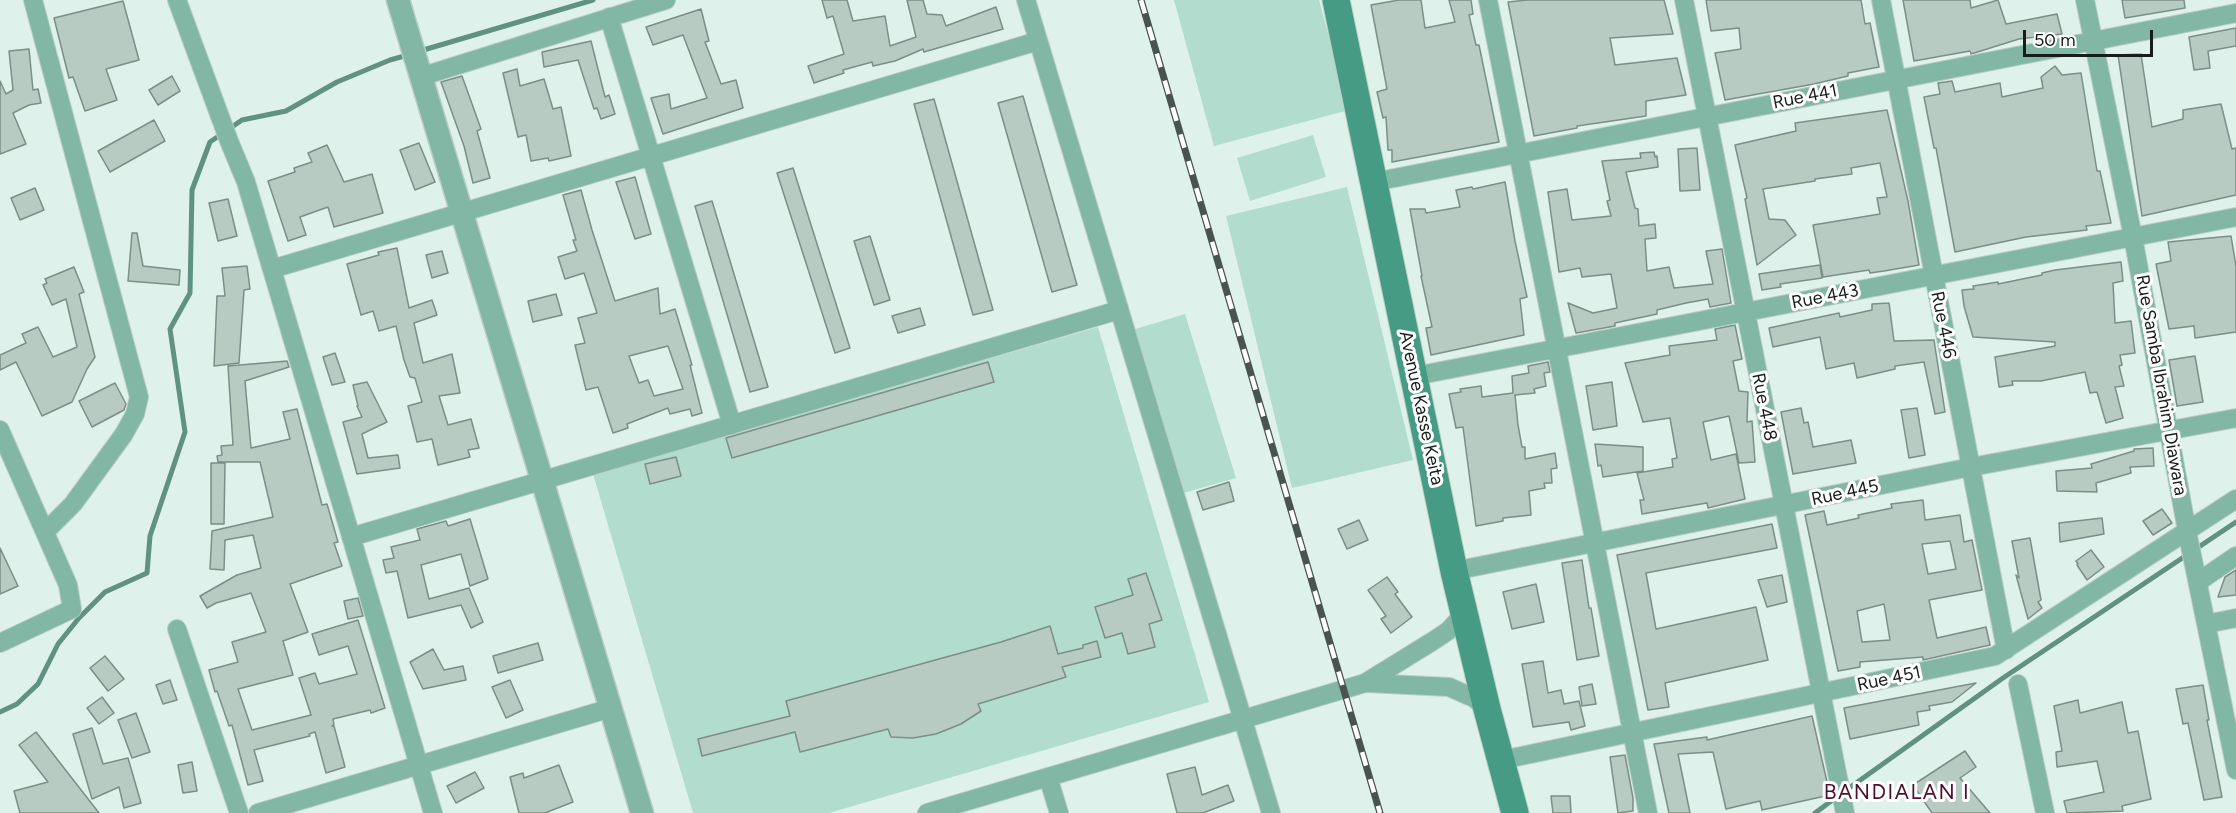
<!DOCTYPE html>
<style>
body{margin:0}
#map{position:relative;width:2236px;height:813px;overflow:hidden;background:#def2eb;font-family:Figtree,sans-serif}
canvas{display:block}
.scale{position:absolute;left:2023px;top:30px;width:130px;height:27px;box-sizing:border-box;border:3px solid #161d1a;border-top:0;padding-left:8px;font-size:18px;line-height:21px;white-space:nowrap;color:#161d1a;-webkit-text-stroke:4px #fff;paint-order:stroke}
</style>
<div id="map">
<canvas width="2236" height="813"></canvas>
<div class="scale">50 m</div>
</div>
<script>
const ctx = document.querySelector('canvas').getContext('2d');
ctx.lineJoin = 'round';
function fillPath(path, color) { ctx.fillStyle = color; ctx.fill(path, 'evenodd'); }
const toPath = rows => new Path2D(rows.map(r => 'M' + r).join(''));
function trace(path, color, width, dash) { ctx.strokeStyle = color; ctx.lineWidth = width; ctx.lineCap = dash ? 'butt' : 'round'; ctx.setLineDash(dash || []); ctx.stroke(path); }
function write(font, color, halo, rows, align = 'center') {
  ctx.font = font + ' Figtree,sans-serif'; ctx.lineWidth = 6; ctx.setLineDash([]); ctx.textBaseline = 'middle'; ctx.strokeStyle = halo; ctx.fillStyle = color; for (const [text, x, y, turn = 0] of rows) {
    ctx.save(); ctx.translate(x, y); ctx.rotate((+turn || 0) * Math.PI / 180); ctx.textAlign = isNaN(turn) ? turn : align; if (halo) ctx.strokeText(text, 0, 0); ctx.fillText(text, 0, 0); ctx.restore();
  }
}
fillPath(toPath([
 [1174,0,1319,0,1349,110,1214,146],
 [1313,135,1326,177,1250,201,1237,158],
 [1347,187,1413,460,1292,488,1226,216],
 [1185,314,1236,478,1180,494,1129,331],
 [1098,327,1209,702,829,813,693,813,593,474]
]), '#b2ddce');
trace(toPath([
 [420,51,593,0],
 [0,712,17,704,38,684,58,644,79,618,105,592,147,573,150,536,185,432,170,329,190,293,192,190,210,142,242,120,286,111,337,82,390,60,408,55],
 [1845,791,2003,678,2236,522],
 [1815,813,1838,796]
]), '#609182', 5);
const building = toPath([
 [822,0,847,0,853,21,885,16,890,46,916,37,907,0,923,0,927,14,942,15,946,26,996,7,1003,29,924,52,923,49,895,61,873,66,872,62,843,70,844,73,814,83,808,66,844,54,833,16,827,18,822,0],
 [1399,0,1421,0,1425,28,1455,22,1449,0,1471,0,1473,14,1469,15,1476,45,1479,45,1499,142,1392,162,1392,150,1388,150,1386,117,1383,118,1377,92,1387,89,1371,5,1399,0],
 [1527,0,1664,0,1673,34,1610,38,1615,65,1677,58,1686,95,1646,101,1646,116,1577,126,1577,128,1534,136,1508,2,1527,0],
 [1706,0,1861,0,1865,24,1870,23,1879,67,1848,73,1848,76,1814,84,1725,100,1715,53,1741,49,1739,28,1711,31,1706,0],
 [1903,0,1970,0,1971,8,1998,0,2006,24,2057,14,2062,34,2019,39,1971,54,1970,51,1914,61,1903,0],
 [2122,0,2184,0,2185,8,2125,18,2122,0],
 [123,1,139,60,106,69,117,100,85,111,73,77,69,78,54,18,123,1],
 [701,9,709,41,705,42,721,84,736,80,743,108,663,134,651,98,669,94,671,109,707,98,683,35,653,45,646,27,701,9],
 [2236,28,2236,46,2208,51,2210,68,2194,70,2189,37,2236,28],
 [591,41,605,97,609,95,615,114,601,119,597,108,594,109,578,60,544,67,542,52,591,41],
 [29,49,33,90,38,89,41,103,29,105,13,113,26,144,0,154,0,81,6,94,13,90,9,51,29,49],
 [2141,54,2152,127,2183,119,2183,110,2221,104,2232,149,2236,148,2236,195,2142,216,2118,55,2141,54],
 [2055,66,2062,75,2081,73,2097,171,2100,171,2111,223,2086,226,2087,230,2026,237,1955,252,1936,148,1934,148,1924,97,1940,94,1938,83,1952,81,1955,92,2000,83,2002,97,2043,88,2041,77,2055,66],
 [517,69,520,86,544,79,553,109,561,107,571,156,549,161,548,158,531,161,526,135,518,137,503,73,517,69],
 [172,76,180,91,158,105,149,90,172,76],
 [462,76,481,129,477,131,490,178,473,183,464,146,441,82,462,76],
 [1023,96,1077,285,1052,292,998,103,1023,96],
 [934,99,993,310,973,315,914,104,934,99],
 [1887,110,1908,201,1919,265,1884,271,1870,273,1869,270,1823,277,1813,225,1880,214,1877,198,1887,197,1880,163,1851,168,1852,174,1815,179,1815,181,1763,189,1769,219,1785,220,1796,235,1757,265,1745,199,1747,198,1735,145,1796,131,1795,123,1887,110],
 [154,120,165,141,110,172,98,151,154,120],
 [419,143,435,182,415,190,400,150,419,143],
 [327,145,344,182,372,174,383,213,334,227,328,207,300,217,306,235,288,241,268,181,295,172,294,168,312,162,308,153,327,145],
 [1697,148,1700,190,1680,191,1678,149,1697,148],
 [1654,152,1655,157,1657,156,1658,167,1626,172,1635,208,1638,209,1639,226,1655,224,1656,238,1645,239,1647,271,1669,267,1674,288,1713,284,1706,251,1722,249,1731,303,1710,307,1708,299,1686,303,1657,310,1657,314,1615,323,1615,326,1576,333,1568,303,1593,313,1617,308,1611,274,1582,277,1580,268,1559,272,1548,192,1567,189,1572,220,1611,216,1607,201,1610,200,1602,161,1641,158,1640,153,1654,152],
 [793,168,850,348,835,353,777,173,793,168],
 [635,177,651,234,635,239,616,182,635,177],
 [1505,182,1515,241,1527,297,1520,299,1524,335,1431,355,1426,328,1432,327,1421,276,1422,276,1410,209,1425,209,1426,213,1460,207,1456,190,1472,187,1473,189,1505,182],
 [35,188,44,210,20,220,11,198,35,188],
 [581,190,592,230,615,301,658,288,660,314,675,309,692,365,690,365,702,413,692,416,690,409,670,414,668,408,627,424,628,428,613,433,598,387,586,390,575,345,585,343,578,318,597,313,584,273,565,279,558,257,577,251,573,240,576,240,563,195,581,190],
 [668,346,683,389,654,396,648,380,639,383,629,356,668,346],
 [228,199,237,236,218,241,209,203,228,199],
 [712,201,768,387,750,392,695,206,712,201],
 [132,233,137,233,143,266,180,270,179,285,128,281,132,233],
 [870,236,890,300,874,305,854,241,870,236],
 [2231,236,2236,266,2236,332,2195,338,2194,326,2169,329,2156,264,2171,261,2168,242,2231,236],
 [397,248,409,308,432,300,437,315,414,323,423,363,452,354,460,393,439,396,448,425,471,419,479,448,468,450,470,457,438,465,432,439,417,442,408,406,422,402,415,378,410,377,404,360,396,326,379,331,373,311,361,315,347,264,379,255,378,252,397,248],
 [442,251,448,273,432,278,426,255,442,251],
 [2121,262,2123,281,2113,283,2115,323,2131,321,2135,353,2120,355,2122,365,2119,366,2124,386,2115,387,2123,418,2106,423,2097,392,2090,393,2085,372,2041,381,2012,381,2013,385,1999,387,1995,357,2055,346,2055,342,1973,337,1964,306,1962,290,1974,289,1973,286,1998,282,1998,284,2042,275,2042,273,2055,270,2121,262],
 [1820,265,1822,278,1780,284,1781,287,1762,290,1759,274,1820,265],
 [247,266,250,289,244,290,239,363,214,366,217,296,225,296,222,268,247,266],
 [74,267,84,292,79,294,95,357,87,369,72,402,42,416,16,362,0,370,0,355,26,343,22,334,38,327,53,357,77,347,66,299,52,305,43,285,47,283,45,279,74,267],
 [556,294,562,315,533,322,528,301,556,294],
 [1889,303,1894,341,1934,340,1945,412,1935,414,1924,362,1895,366,1895,369,1857,378,1854,363,1826,369,1820,337,1773,347,1769,328,1839,313,1840,317,1872,310,1872,304,1889,303],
 [920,308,925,325,898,333,892,316,920,308],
 [1735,325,1742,359,1733,361,1739,391,1748,392,1747,422,1752,421,1755,462,1739,463,1729,416,1703,422,1711,460,1736,454,1745,499,1708,508,1707,503,1642,514,1640,500,1644,500,1637,473,1673,467,1672,459,1677,458,1670,418,1643,422,1625,363,1670,355,1669,346,1717,340,1715,329,1735,325],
 [335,353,345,382,332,385,323,357,335,353],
 [2195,356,2203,402,2177,406,2169,360,2195,356],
 [287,361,289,367,245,381,251,448,290,439,283,412,297,409,322,505,327,504,338,542,334,543,342,566,290,584,308,632,283,641,293,675,238,689,252,730,311,715,299,678,315,673,319,684,357,674,348,646,319,655,312,634,358,620,385,708,371,713,370,710,333,719,334,725,332,726,334,726,345,767,326,773,315,732,309,734,310,736,254,750,263,781,248,785,232,725,229,726,217,691,215,692,209,670,238,662,232,642,266,632,251,593,216,603,207,608,200,596,237,575,261,568,253,535,225,540,224,570,210,569,212,531,273,517,260,462,218,462,217,456,222,455,221,446,233,445,228,366,287,361],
 [988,362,994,382,732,458,726,438,988,362],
 [1548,362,1550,372,1544,373,1546,386,1534,389,1535,393,1515,395,1518,425,1522,447,1525,447,1525,459,1555,453,1557,468,1551,469,1552,483,1544,483,1545,488,1529,491,1531,515,1503,518,1503,521,1476,526,1463,427,1456,428,1449,394,1461,392,1460,389,1481,386,1482,397,1513,393,1512,376,1529,373,1528,366,1548,362],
 [367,382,387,422,362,434,368,458,398,455,400,468,357,474,343,422,362,417,357,406,358,406,353,385,367,382],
 [1612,382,1617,426,1593,430,1586,386,1612,382],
 [115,383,126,404,124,410,92,427,79,401,115,383],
 [1801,408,1804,423,1808,422,1813,447,1851,440,1856,463,1793,474,1781,412,1801,408],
 [1917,408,1925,455,1909,458,1901,410,1917,408],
 [1595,444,1643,447,1643,471,1603,477,1601,465,1598,466,1595,444],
 [2153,448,2154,466,2130,467,2131,473,2096,483,2097,492,2057,491,2056,471,2092,468,2091,464,2134,451,2134,449,2153,448],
 [676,457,681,476,650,484,645,464,676,457],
 [211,463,225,463,224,524,211,524,211,463],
 [1229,482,1234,501,1203,510,1197,492,1229,482],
 [1923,500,1925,520,1960,515,1964,542,1972,540,1982,590,1929,600,1937,638,1986,627,1990,645,1923,660,1923,657,1860,662,1860,667,1838,671,1805,515,1824,511,1827,525,1859,518,1858,515,1892,508,1891,504,1923,500],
 [1950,541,1956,569,1928,574,1922,544,1950,541],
 [1884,604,1890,640,1862,642,1857,611,1884,604],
 [2162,509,2172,523,2153,535,2143,521,2162,509],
 [2102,518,2104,534,2060,542,2059,523,2102,518],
 [470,519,488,579,470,586,461,554,421,565,429,599,469,588,483,622,471,628,461,605,408,618,397,571,386,573,383,560,394,558,391,547,420,540,417,529,446,521,448,526,470,519],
 [1359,520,1368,540,1347,549,1338,529,1359,520],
 [1772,524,1777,548,1646,573,1656,629,1756,607,1768,660,1665,683,1669,707,1648,710,1617,555,1772,524],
 [2030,538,2041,600,2038,602,2042,608,2028,619,2016,575,2019,578,2012,541,2030,538],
 [0,548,18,586,0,594,0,548],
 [2091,550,2104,567,2087,580,2077,565,2078,564,2076,561,2091,550],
 [1582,560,1589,608,1591,608,1599,656,1577,660,1562,563,1582,560],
 [2236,570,2236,595,2218,597,2225,577,2236,570],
 [1146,573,1162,620,1149,624,1155,647,1128,654,1122,633,1105,638,1095,607,1133,595,1128,579,1146,573],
 [1782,575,1787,602,1767,607,1758,580,1782,575],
 [1387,577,1398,592,1395,594,1412,617,1391,633,1381,619,1386,616,1368,590,1387,577],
 [1536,584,1544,622,1512,629,1503,592,1536,584],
 [358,598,363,616,348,619,344,601,358,598],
 [1050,626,1058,654,1083,648,1083,645,1097,641,1101,657,1062,667,1066,677,978,704,981,711,961,724,936,734,913,738,891,737,888,729,800,752,795,732,702,756,698,739,790,716,786,701,1001,642,1050,626],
 [538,643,543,660,498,673,493,656,538,643],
 [433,649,444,670,463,666,466,680,423,689,410,662,433,649],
 [105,656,124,679,108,691,90,668,105,656],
 [1543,661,1548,693,1561,690,1564,704,1579,701,1585,726,1571,730,1569,722,1533,727,1522,664,1543,661],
 [170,680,177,700,163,704,156,685,170,680],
 [510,680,523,710,506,718,492,687,510,680],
 [1976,683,1952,702,1929,706,1930,710,1917,712,1919,725,1850,739,1844,708,1976,683],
 [1592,684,1596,704,1582,706,1579,687,1592,684],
 [2203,685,2209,720,2207,720,2222,797,2204,800,2188,723,2183,724,2176,689,2203,685],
 [102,697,114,713,99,724,87,708,102,697],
 [2078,700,2080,713,2122,702,2128,733,2138,731,2151,799,2122,806,2123,811,2067,813,2064,801,2104,792,2097,761,2057,767,2056,752,2062,751,2054,706,2078,700],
 [136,713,150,752,132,758,118,720,136,713],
 [1812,716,1830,795,1762,810,1760,801,1726,809,1713,752,1678,754,1690,813,1669,813,1654,744,1707,737,1707,740,1812,716],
 [92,728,103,764,128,758,141,803,124,808,119,787,92,799,73,734,92,728],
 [36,732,99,813,20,813,14,791,48,782,19,745,36,732],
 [1965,751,1976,767,1960,778,1990,813,1932,813,1913,785,1965,751],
 [1625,755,1633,798,1633,811,1618,813,1610,757,1625,755],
 [192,762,197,791,183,793,178,765,192,762],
 [559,765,573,802,545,813,519,813,510,777,523,773,524,778,559,765],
 [1195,767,1202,795,1228,785,1234,801,1203,813,1177,813,1167,774,1195,767],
 [475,772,484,788,456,803,447,786,475,772],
 [1551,796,1570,796,1571,813,1553,813,1551,796]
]);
fillPath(building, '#b7cbc3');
trace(building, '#7b8e87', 1.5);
const minor = toPath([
 [33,0,139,397,135,414,124,434,73,504,45,532],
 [177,0,229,141,246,182,433,813],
 [1026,0,1271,813],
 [1488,0,1648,813],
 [1684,0,1845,813],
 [1881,0,2006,650],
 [2085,0,2133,237,2187,531,2236,770],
 [609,17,732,425],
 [420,77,666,0],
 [1374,182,2236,13],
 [272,269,1038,41],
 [1415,376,2236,217],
 [0,430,68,585,72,609,0,643],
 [351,537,1119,310],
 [1454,571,1971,467,2236,418],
 [2198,582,2236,556],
 [2206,624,2236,618],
 [177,629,239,813],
 [1367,683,1449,687,1474,698,1487,709],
 [2018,684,2045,813],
 [1502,760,1995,656,2236,499],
 [1048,777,1059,813],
 [258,813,611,708],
 [927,813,1365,683,1433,641,1448,631,1464,614]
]);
const tertiary = toPath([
 [398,0,642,813]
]);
const secondary = toPath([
 [1336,0,1454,571,1487,709,1515,813]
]);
trace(minor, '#baccc5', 20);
trace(tertiary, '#baccc5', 25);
trace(secondary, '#baccc5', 29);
trace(minor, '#82b7a5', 18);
trace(tertiary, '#82b7a5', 22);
trace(secondary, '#459b83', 27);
const rail = toPath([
 [1141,0,1380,813]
]);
trace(rail, '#49534f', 7);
trace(rail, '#fff', 4.5, [14]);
write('18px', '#161d1a', '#fff', [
 ["Rue 441",1805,97,-11],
 ["Rue 443",1825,297,-11],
 ["Rue 446",1943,325,79],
 ["Rue Samba Ibrahim Diawara",2161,385,80],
 ["Rue 448",1764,407,79],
 ["Avenue Kasse Keita",1421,408,78],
 ["Rue 445",1845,493,-12],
 ["Rue 451",1889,679,-12]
]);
ctx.letterSpacing = '1.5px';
write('21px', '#4e0e30', '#fff', [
 ["BANDIALAN I",1897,793]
]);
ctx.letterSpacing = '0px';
</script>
